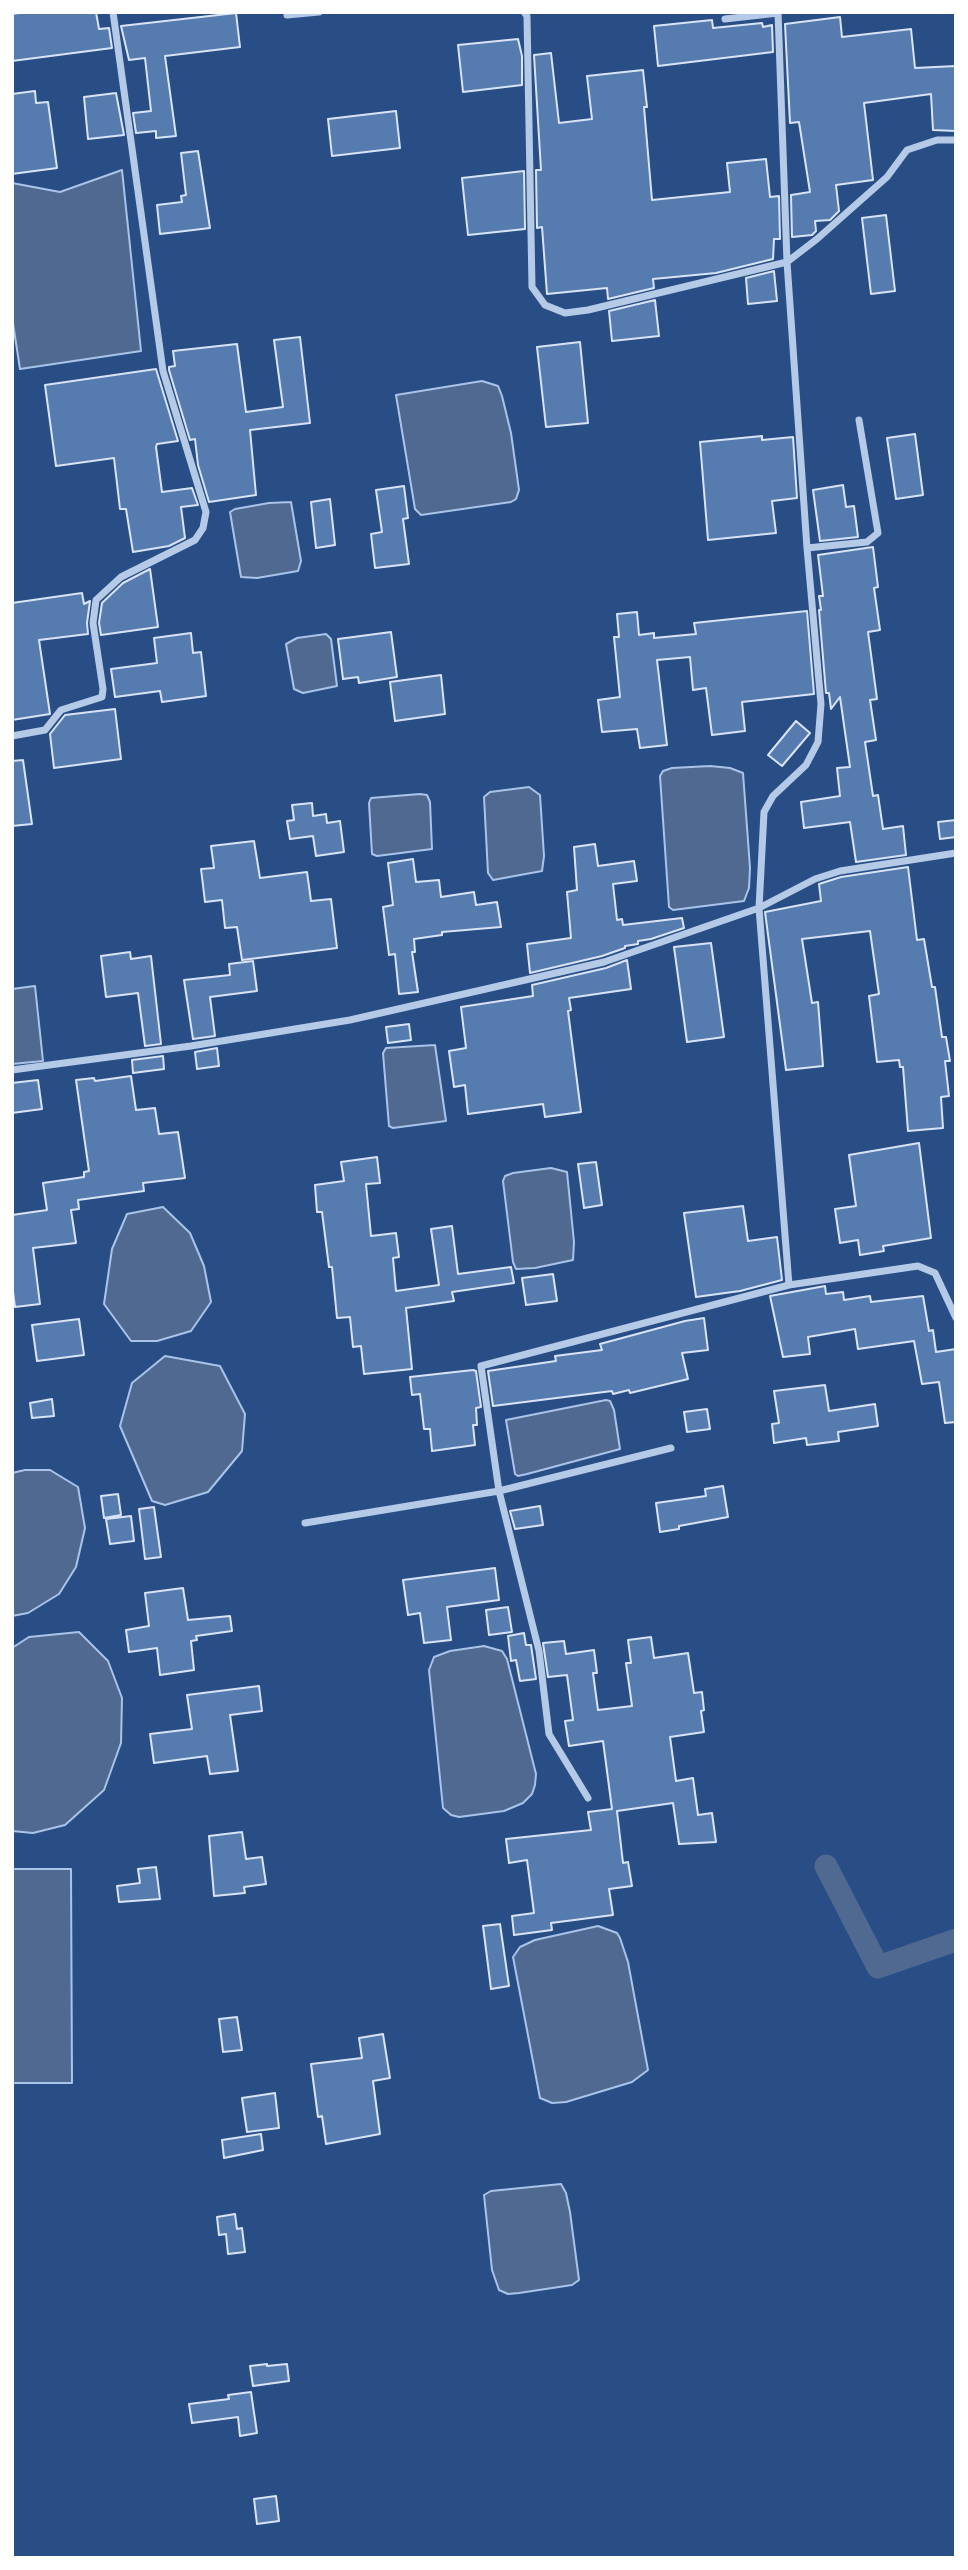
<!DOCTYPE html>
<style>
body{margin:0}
#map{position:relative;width:968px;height:2570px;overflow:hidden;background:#294e86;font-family:"Roboto Condensed",sans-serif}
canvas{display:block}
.frame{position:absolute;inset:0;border:14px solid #fff;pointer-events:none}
</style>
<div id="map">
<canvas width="968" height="2570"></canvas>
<div class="frame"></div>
</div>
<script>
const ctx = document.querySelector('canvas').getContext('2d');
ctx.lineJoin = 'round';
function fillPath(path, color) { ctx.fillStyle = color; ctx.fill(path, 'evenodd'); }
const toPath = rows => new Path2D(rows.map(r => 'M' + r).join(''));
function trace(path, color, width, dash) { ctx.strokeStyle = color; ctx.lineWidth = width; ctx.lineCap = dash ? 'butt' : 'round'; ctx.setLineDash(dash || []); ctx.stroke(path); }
const water = toPath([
 [122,170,141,351,20,369,12,317,12,183,60,192,122,170],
 [482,381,498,386,502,396,511,433,519,490,516,499,511,502,421,515,415,509,396,395,482,381],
 [291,502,301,561,298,571,257,578,241,577,230,512,235,509,269,503,291,502],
 [326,634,331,639,337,686,303,693,294,689,286,644,297,638,326,634],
 [710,766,730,768,743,773,750,868,749,888,744,901,673,910,669,907,660,776,663,771,672,768,710,766],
 [529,787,540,795,544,856,542,871,493,880,488,873,484,797,490,792,529,787],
 [420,794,427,795,430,802,432,849,377,856,372,854,369,803,371,798,420,794],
 [35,986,43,1061,12,1064,12,989,35,986],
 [435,1045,446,1121,393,1128,389,1126,383,1053,386,1048,435,1045],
 [551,1168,567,1172,574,1242,573,1260,535,1268,516,1269,513,1262,503,1181,505,1176,513,1173,551,1168],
 [163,1207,190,1233,204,1266,211,1302,191,1331,157,1341,131,1341,104,1304,112,1249,127,1214,163,1207],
 [165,1356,220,1366,245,1414,242,1451,208,1492,165,1505,152,1501,120,1426,132,1383,165,1356],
 [606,1400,610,1401,614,1410,620,1449,527,1474,518,1476,515,1474,506,1420,606,1400],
 [25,1470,50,1470,78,1487,85,1528,76,1567,59,1594,28,1613,12,1616,12,1473,25,1470],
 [79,1632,108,1661,122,1698,121,1743,104,1790,65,1825,33,1833,12,1831,12,1648,29,1637,79,1632],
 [484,1646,502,1651,507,1659,536,1774,535,1785,532,1794,523,1803,504,1811,459,1817,451,1815,443,1808,429,1670,434,1657,450,1651,484,1646],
 [12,1869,71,1869,72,2083,12,2083,12,1869],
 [598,1926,617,1933,620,1938,628,1962,648,2070,632,2082,566,2102,552,2103,540,2098,513,1957,520,1947,535,1940,598,1926],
 [561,2184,566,2193,570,2212,579,2280,572,2285,519,2293,508,2294,499,2290,492,2270,484,2195,491,2191,561,2184]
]);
fillPath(water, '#506991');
trace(water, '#a9c4e8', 2);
trace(toPath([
 [826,1866,878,1967,956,1940]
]), '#506991', 23);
const building = toPath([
 [26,12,96,12,99,29,109,28,112,48,12,61,12,14,26,12],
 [236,13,240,47,165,56,176,136,156,138,156,131,136,133,133,113,151,111,145,58,129,60,121,26,236,13],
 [840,17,842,37,911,29,915,68,956,66,956,131,933,130,931,94,864,103,873,180,836,185,839,211,830,220,815,221,816,231,812,235,792,237,791,195,810,192,799,122,790,123,785,24,840,17],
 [712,20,713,28,762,23,763,27,772,25,773,52,658,66,654,26,712,20],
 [518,39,522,56,522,85,463,92,458,45,518,39],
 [551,53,559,123,592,119,587,76,643,70,647,107,644,107,652,200,730,192,727,163,766,159,770,197,779,196,780,239,774,239,773,259,716,273,653,279,654,288,608,299,607,288,547,294,542,227,537,228,536,170,541,170,534,55,551,53],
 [35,91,36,103,48,102,57,168,12,174,12,94,35,91],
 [116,93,124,135,88,139,84,97,116,93],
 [396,111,400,148,332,156,328,119,396,111],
 [198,151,210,228,160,234,157,205,182,202,181,196,186,195,181,153,198,151],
 [524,171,525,229,468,235,462,178,524,171],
 [886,215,895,291,871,294,862,218,886,215],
 [774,271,777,301,748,304,746,278,774,271],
 [655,300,659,336,612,341,609,311,655,300],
 [300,337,310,423,250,430,256,495,209,502,198,465,195,439,190,440,169,370,169,367,175,366,173,351,237,344,246,412,283,407,274,340,300,337],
 [580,342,588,423,546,427,537,347,580,342],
 [156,369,178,441,157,444,156,447,162,492,192,488,198,505,181,507,185,538,169,546,133,552,126,509,120,509,114,458,56,466,45,385,156,369],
 [915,434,923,495,896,499,887,438,915,434],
 [762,436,762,440,793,437,797,498,772,501,776,533,708,540,700,442,762,436],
 [843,485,846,507,854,506,858,537,820,541,813,490,843,485],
 [404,486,408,518,403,519,409,564,375,568,371,534,382,532,376,490,404,486],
 [330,499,335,545,316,548,311,502,330,499],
 [873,547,878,587,874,588,880,630,868,632,877,699,870,700,876,740,865,742,873,796,878,795,883,829,903,826,906,855,856,862,850,822,804,828,801,802,840,796,837,768,850,767,840,697,831,709,829,693,826,693,819,610,821,610,819,596,823,596,818,555,873,547],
 [150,569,158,627,101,635,99,623,102,603,123,583,150,569],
 [82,593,84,604,90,601,87,623,88,634,39,640,50,714,12,720,12,603,82,593],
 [807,611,814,694,742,702,745,731,712,735,706,688,693,690,690,657,657,660,667,745,640,748,637,729,602,732,598,700,620,697,614,637,619,637,617,614,637,612,639,635,654,633,654,638,696,634,694,623,807,611],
 [391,632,397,677,359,683,358,677,343,679,338,639,391,632],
 [191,633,193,653,201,652,206,696,162,702,160,691,115,697,111,669,157,663,154,638,191,633],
 [441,675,445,714,395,721,390,682,441,675],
 [115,709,121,759,54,768,50,734,65,715,115,709],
 [796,721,810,733,782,766,768,755,796,721],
 [23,760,32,824,12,826,12,761,23,760],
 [312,803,313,816,326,814,327,823,340,821,344,852,316,856,313,836,290,839,287,821,294,820,292,805,312,803],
 [956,820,956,837,940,839,938,822,956,820],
 [254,841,260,878,307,872,311,901,331,899,337,948,242,960,237,927,225,928,222,900,205,902,201,869,214,868,211,846,254,841],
 [595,844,598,866,634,861,637,881,613,884,617,920,622,919,623,925,682,918,684,928,651,939,638,941,638,944,625,946,625,948,602,956,530,973,527,944,571,938,567,892,577,890,574,847,595,844],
 [413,859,416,882,439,880,441,897,474,892,476,905,497,902,501,927,442,932,442,935,414,939,415,952,412,952,418,992,399,994,395,954,389,955,383,907,393,905,388,863,413,859],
 [908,867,917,940,924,939,932,987,935,987,942,1037,946,1037,950,1061,945,1061,949,1096,941,1097,943,1128,908,1131,903,1067,900,1067,899,1060,877,1062,869,996,879,994,870,931,802,939,812,1003,818,1002,823,1066,786,1070,765,912,821,901,819,884,841,877,908,867],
 [711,943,724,1037,687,1042,674,947,711,943],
 [130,952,131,959,151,956,161,1044,145,1046,138,993,106,997,101,956,130,952],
 [627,960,631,989,569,998,571,1010,568,1011,581,1112,545,1117,543,1104,468,1114,465,1085,454,1087,449,1051,466,1048,461,1007,533,996,532,985,606,968,627,960],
 [253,961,257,991,210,997,215,1036,193,1039,184,980,230,975,229,964,253,961],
 [409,1024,411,1040,388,1043,386,1027,409,1024],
 [217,1048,219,1066,197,1069,195,1052,217,1048],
 [163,1056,164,1069,133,1073,132,1060,163,1056],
 [131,1076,136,1110,155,1108,159,1134,178,1132,185,1178,143,1183,144,1191,78,1200,79,1209,71,1210,76,1243,33,1248,40,1304,15,1307,12,1284,12,1215,47,1210,43,1183,84,1177,84,1172,89,1171,76,1080,94,1078,95,1081,131,1076],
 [38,1080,42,1109,12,1113,12,1083,38,1080],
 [919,1143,931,1238,883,1246,884,1251,860,1255,858,1240,840,1243,835,1209,856,1206,849,1155,919,1143],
 [377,1157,380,1183,366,1184,371,1236,396,1233,399,1257,393,1258,396,1291,439,1285,431,1229,452,1226,458,1274,511,1267,514,1283,452,1292,454,1301,406,1308,412,1369,364,1374,361,1346,353,1347,350,1317,337,1318,332,1267,329,1267,322,1212,317,1212,315,1185,344,1181,341,1162,377,1157],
 [596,1162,602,1205,584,1208,578,1164,596,1162],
 [743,1206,748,1241,777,1237,782,1280,740,1291,696,1297,684,1213,743,1206],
 [553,1274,557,1301,526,1305,522,1278,553,1274],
 [825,1286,826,1294,843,1292,844,1300,870,1296,871,1302,923,1296,929,1331,933,1330,936,1352,956,1349,956,1422,945,1423,939,1382,922,1384,914,1341,858,1349,855,1329,808,1337,810,1354,783,1357,770,1296,825,1286],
 [704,1318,708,1350,682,1353,688,1379,630,1393,629,1390,613,1394,612,1391,493,1406,488,1371,556,1361,555,1356,602,1350,600,1344,685,1321,704,1318],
 [79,1319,84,1355,37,1361,32,1325,79,1319],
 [473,1370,476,1371,481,1407,476,1408,477,1425,473,1425,475,1445,432,1451,430,1429,424,1429,420,1394,412,1395,410,1377,473,1370],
 [825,1385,829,1411,875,1404,878,1426,838,1432,839,1441,807,1445,806,1438,774,1443,772,1424,779,1423,774,1391,825,1385],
 [52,1399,54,1416,32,1418,30,1403,52,1399],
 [707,1409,710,1429,687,1432,684,1412,707,1409],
 [723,1486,728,1517,679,1526,679,1529,660,1532,656,1503,706,1496,705,1489,723,1486],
 [118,1494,121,1515,104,1518,101,1496,118,1494],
 [540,1506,543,1525,515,1529,510,1511,540,1506],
 [154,1507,161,1557,145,1559,139,1509,154,1507],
 [131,1516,134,1541,110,1544,106,1519,131,1516],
 [495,1568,499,1600,447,1607,451,1640,424,1643,420,1613,408,1615,403,1580,495,1568],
 [183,1588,188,1620,230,1616,232,1631,196,1636,197,1640,191,1641,194,1670,160,1675,157,1648,129,1652,126,1630,149,1626,145,1593,183,1588],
 [508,1607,512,1632,489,1635,486,1610,508,1607],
 [524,1633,526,1645,531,1645,536,1679,520,1681,516,1660,511,1661,508,1636,524,1633],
 [651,1637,654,1658,688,1653,694,1693,702,1692,704,1710,701,1711,704,1732,670,1737,676,1781,693,1778,698,1815,712,1813,716,1842,679,1844,673,1803,617,1811,623,1863,628,1862,632,1886,609,1889,613,1915,551,1923,552,1930,514,1935,512,1916,534,1913,527,1860,509,1863,506,1839,591,1830,588,1812,612,1809,603,1741,569,1746,565,1721,573,1720,567,1675,548,1677,543,1643,564,1641,566,1654,594,1650,597,1673,593,1673,598,1710,632,1706,626,1663,631,1663,628,1640,651,1637],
 [259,1686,262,1711,230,1715,238,1771,210,1774,207,1756,154,1763,150,1734,192,1729,187,1695,259,1686],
 [242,1832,246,1859,262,1857,266,1884,244,1887,245,1893,214,1896,209,1836,242,1832],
 [156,1867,160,1899,119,1902,117,1886,140,1883,138,1869,156,1867],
 [500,1924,509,1986,491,1989,483,1926,500,1924],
 [237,2017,242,2050,223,2052,219,2019,237,2017],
 [383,2034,390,2078,373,2081,380,2134,326,2144,322,2116,318,2117,311,2064,362,2058,359,2038,383,2034],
 [275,2093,279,2128,247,2132,242,2098,275,2093],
 [261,2134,263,2150,224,2158,222,2140,261,2134],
 [235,2214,237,2229,242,2228,245,2252,228,2254,226,2234,219,2235,217,2217,235,2214],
 [267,2364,267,2366,287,2364,289,2381,253,2386,250,2366,267,2364],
 [251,2392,257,2433,240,2436,238,2417,192,2423,189,2404,229,2399,228,2395,251,2392],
 [276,2496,279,2521,257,2524,254,2499,276,2496]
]);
fillPath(building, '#567baf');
trace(building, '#d8e4f6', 2);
trace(toPath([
 [524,12,527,16,532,287,545,305,565,313,588,310,787,262,817,239,887,177,907,150,937,140,956,140],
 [287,15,319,12],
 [725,19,778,13],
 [807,548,867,542,878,533,859,420],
 [12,736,45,730,61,710,102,697,103,689,93,623,96,600,121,577,195,540,203,528,206,512,163,371,113,12],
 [12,1070,191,1046,350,1020,604,962,759,908,815,879,840,871,956,853],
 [789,1285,918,1266,935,1273,956,1318],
 [305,1523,499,1491,671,1448],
 [588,1798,549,1734,539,1651,499,1491,481,1366,789,1285,759,908,764,812,773,796,806,765,818,742,821,704,807,548,787,262,778,12]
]), '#b4cae7', 7);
</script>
